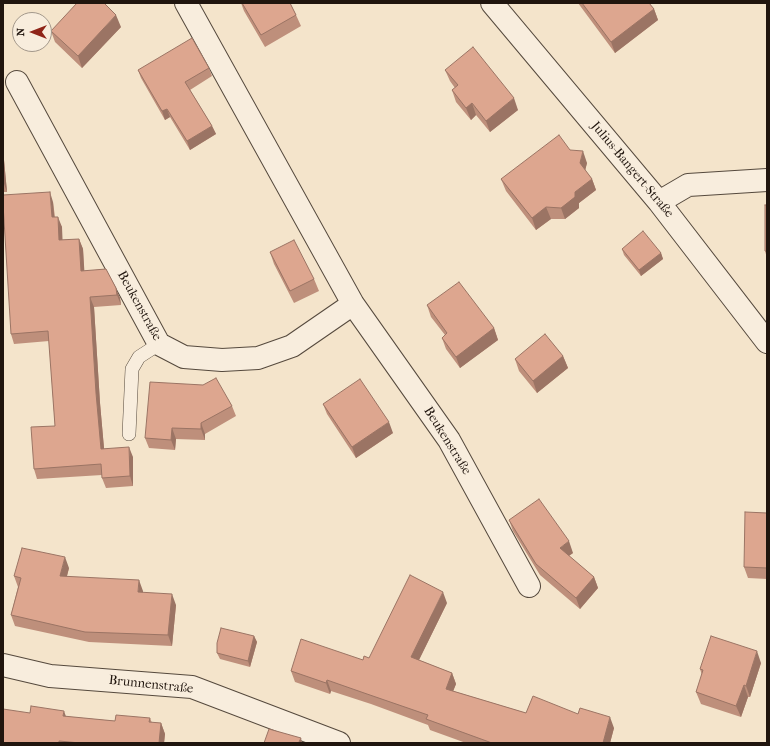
<!DOCTYPE html>
<meta charset="utf-8">
<style>
body{margin:0}
#map{position:relative;width:770px;height:746px;overflow:hidden;background:#f4e4cb;font-family:"IM FELL French Canon",serif}
canvas{display:block}
.frame{position:absolute;inset:0;border:4px solid #20150e;pointer-events:none}
.north{position:absolute;left:12px;top:12px;width:40px;height:40px;box-sizing:border-box;background:#f8eddd;border:1px solid #a2978a;border-radius:50%;rotate:270deg;font-size:11px;font-weight:700;line-height:16px;text-align:center;color:#20150e}
.north::after{content:'';display:block;margin:auto;width:14px;height:18px;background:#8f2418;clip-path:polygon(50% 0,100% 100%,50% 72%,0 100%)}
</style>
<div id="map">
<canvas width="770" height="746"></canvas>
<div class="frame"></div>
<div class="north">N</div>
</div>
<script>
const ctx = document.querySelector('canvas').getContext('2d');
ctx.lineJoin = 'round';
const toPath = rows => new Path2D(rows.map(r => 'M' + r).join(''));
function trace(path, color, width, dash) { ctx.strokeStyle = color; ctx.lineWidth = width; ctx.lineCap = dash ? 'butt' : 'round'; ctx.setLineDash(dash || []); ctx.stroke(path); }
function fillPath(path, color) { ctx.fillStyle = color; ctx.fill(path, 'evenodd'); }
function write(font, color, halo, rows, align = 'center') {
  ctx.font = font + ' "IM FELL French Canon",serif'; ctx.lineWidth = 3; ctx.setLineDash([]); ctx.textBaseline = 'middle'; ctx.strokeStyle = halo; ctx.fillStyle = color; for (const [text, x, y, turn = 0] of rows) {
    ctx.save(); ctx.translate(x, y); ctx.rotate((+turn || 0) * Math.PI / 180); ctx.textAlign = isNaN(turn) ? turn : align; if (halo) ctx.strokeText(text, 0, 0); ctx.fillText(text, 0, 0); ctx.restore();
  }
}
const service = toPath([
 [129,434,132,369,139,357,159,344]
]);
const minor = toPath([
 [186,3,353,304,449,440,529,586],
 [492,3,659,202,767,342],
 [17,82,159,344,184,357,222,360,258,358,292,346,353,304],
 [659,202,688,185,767,180],
 [3,665,50,676,192,687,339,743]
]);
trace(service, '#55493d', 14);
trace(minor, '#55493d', 24);
trace(service, '#f8eddd', 13);
trace(minor, '#f8eddd', 22);
fillPath(toPath([
 [241,3,290,3,296,15,301,26,265,47,244,11],
 [578,3,649,3,654,9,658,20,615,53],
 [121,27,82,68,55,42,51,31],
 [209,68,212,76,190,90,212,126,216,134,190,150,170,117,165,120,141,78,138,70],
 [445,70,518,110,490,132,476,115,471,120,456,102,452,90,455,88,450,81],
 [570,150,587,163,585,170,592,179,596,190,579,203,579,208,565,219,551,219,536,230,506,191,501,179],
 [3,156,4,160,7,192,3,192],
 [53,202,55,217,62,227,62,240,79,239,83,249,84,271,106,269,120,298,121,305,94,307,100,403,104,449,133,457,133,486,106,488,102,478,102,475,37,479,34,469,55,426,49,341,14,344,11,334],
 [767,205,767,258,765,251],
 [622,249,661,253,663,259,641,276,624,255],
 [270,252,314,279,319,291,294,303,274,264],
 [427,305,494,328,498,340,460,368,446,349,442,338,445,335,431,317],
 [563,356,568,368,537,393,519,371,515,359],
 [323,404,393,433,356,458,327,414],
 [232,406,236,416,205,434,205,440,176,439,175,450,149,448,145,438],
 [767,513,767,579,748,578,744,567],
 [509,520,573,553,569,556,594,577,598,588,580,609,540,575,513,531],
 [69,568,67,576,143,591,143,593,176,605,172,646,89,642,15,626,11,615,18,587,14,576],
 [447,603,419,660,452,673,456,684,453,691,526,713,578,714,614,728,610,743,466,743,430,730,428,725,371,704,331,691,330,694,295,682,291,671,363,660,369,658],
 [254,636,257,642,250,667,220,659,217,653],
 [761,663,750,697,748,697,741,717,701,704,696,692,702,675,700,669],
 [30,713,115,721,150,718,152,723,161,723,165,734,164,743,3,743]
]), '#be8f7b');
fillPath(toPath([
 [654,9,658,20,615,53,611,42],
 [116,15,121,27,82,68,78,56],
 [514,98,518,110,490,132,486,121],
 [472,103,476,115,471,120,466,108],
 [167,109,170,117,165,120,162,111],
 [212,126,216,134,190,150,187,141],
 [3,139,4,151,3,152],
 [583,151,587,163,584,175,580,163],
 [3,156,4,160,7,192,3,181],
 [592,179,596,190,579,203,579,208,565,219,561,208,575,192],
 [50,192,53,202,55,227,52,217],
 [546,207,551,219,536,230,532,218],
 [58,217,62,227,63,251,59,240],
 [79,239,83,249,85,281,81,271],
 [661,253,663,259,641,276,639,270],
 [116,288,120,298,121,305,117,295],
 [90,297,94,307,100,403,105,459,101,449,96,393],
 [494,328,498,340,460,368,456,357],
 [563,356,568,368,537,393,533,381],
 [389,422,393,433,356,458,352,447],
 [201,423,205,434,205,440,201,429],
 [172,428,176,439,175,450,171,440],
 [129,447,133,457,133,486,130,476],
 [569,541,573,553,564,559,560,548],
 [65,557,69,568,64,587,60,576],
 [594,577,598,588,580,609,576,598],
 [139,580,143,591,142,603,138,592],
 [443,592,447,603,415,668,411,657],
 [172,594,176,605,172,646,168,635],
 [254,636,257,642,250,667,248,661],
 [757,651,761,663,750,697,746,686],
 [452,673,456,684,450,699,446,689],
 [327,680,331,691,330,694,326,683],
 [744,685,748,697,741,717,736,706],
 [64,711,68,722,63,716],
 [610,717,614,728,610,743,603,743],
 [161,723,165,734,164,743,159,743],
 [301,738,302,743,300,743,299,742]
]), '#9b7464');
const building = toPath([
 [77,3,104,3,116,15,78,56,51,31,77,3],
 [242,3,290,3,296,15,261,35,242,3],
 [582,3,649,3,654,9,611,42,582,3],
 [192,38,209,68,185,82,212,126,187,141,167,109,162,111,138,70,192,38],
 [473,47,514,98,486,121,472,103,466,108,452,90,458,85,445,70,473,47],
 [559,135,570,150,583,151,580,163,592,179,575,192,575,197,561,208,546,207,532,218,501,179,559,135],
 [50,192,52,217,58,217,59,240,79,239,81,271,106,269,116,288,117,295,90,297,96,393,101,449,129,447,130,476,102,478,101,464,34,469,31,427,55,426,48,331,11,334,3,204,3,195,50,192],
 [765,205,767,205,767,251,765,251,765,205],
 [643,231,661,253,639,270,622,249,643,231],
 [294,240,314,279,290,291,270,252,294,240],
 [459,282,494,328,456,357,442,338,447,333,427,305,459,282],
 [545,334,563,356,533,381,515,359,545,334],
 [216,378,232,406,201,423,201,429,172,428,171,440,145,438,150,382,203,385,216,378],
 [360,379,389,422,352,447,323,404,360,379],
 [539,499,569,541,560,548,594,577,576,598,536,564,509,520,539,499],
 [745,512,767,513,767,568,744,567,745,512],
 [22,548,65,557,60,576,139,580,138,592,172,594,168,635,85,632,11,615,21,578,14,576,22,548],
 [410,575,443,592,411,657,452,673,446,689,526,713,533,696,578,714,580,708,610,717,603,743,492,743,426,719,428,715,367,694,327,680,326,683,291,671,301,639,363,660,364,656,369,658,410,575],
 [221,628,254,636,248,661,217,653,217,643,221,628],
 [711,636,757,651,746,686,744,685,736,706,696,692,703,670,700,669,711,636],
 [31,706,64,711,63,716,115,721,116,715,150,718,149,722,161,723,159,743,80,743,59,741,59,743,3,743,3,709,30,713,31,706],
 [269,729,301,738,299,742,302,743,264,743,269,729]
]);
fillPath(building, '#dda68f');
trace(building, '#9b7464', 1);
write('13px', '#20150e', '#f8eddd', [
 ["Julius-Bangert-Straße",632,170,50],
 ["Beukenstraße",139,306,61],
 ["Beukenstraße",447,441,58],
 ["Brunnenstraße",151,685,6]
]);
</script>
